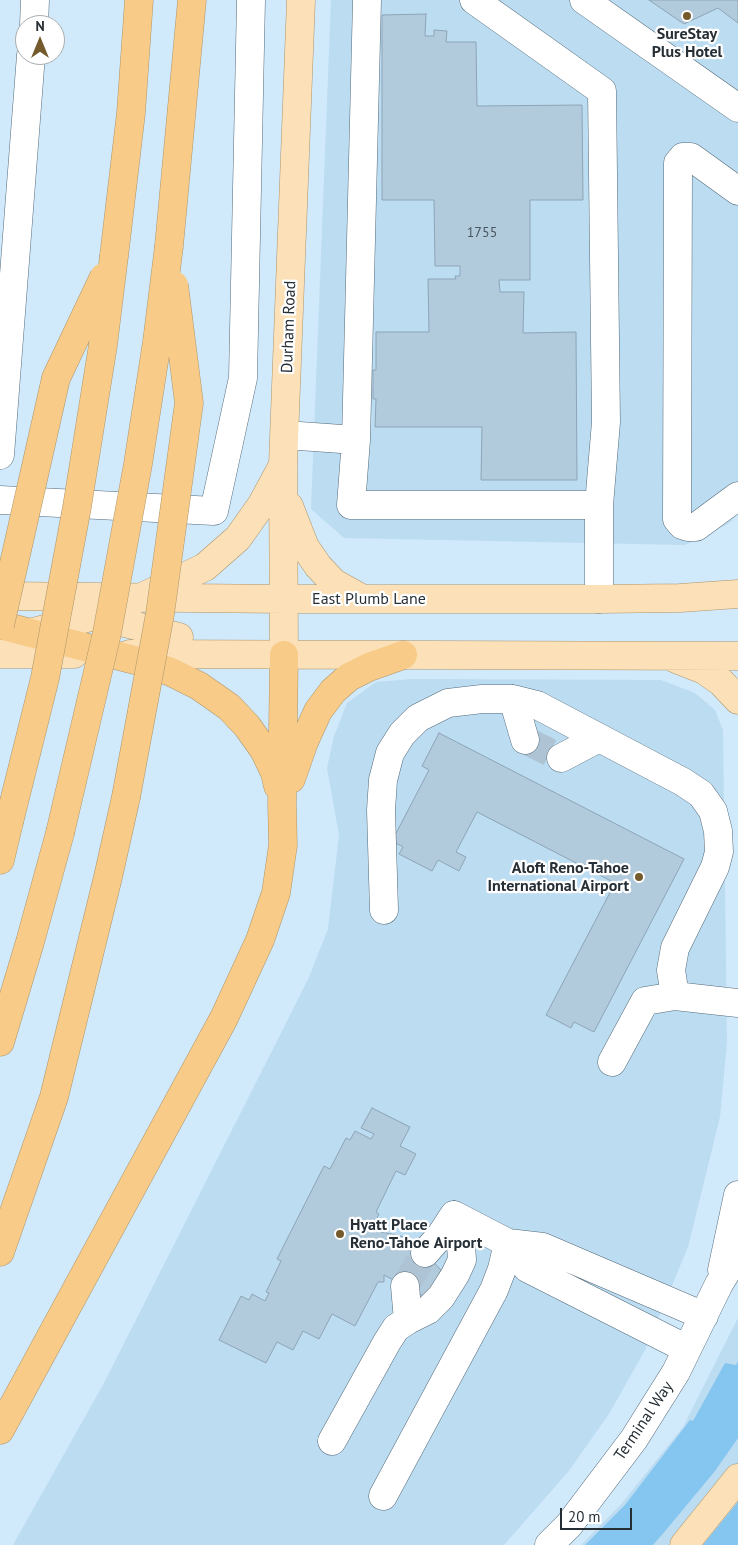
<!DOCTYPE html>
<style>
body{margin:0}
#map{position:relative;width:738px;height:1545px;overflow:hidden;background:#d0e9fb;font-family:"PT Sans",sans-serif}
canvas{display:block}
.north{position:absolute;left:15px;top:15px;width:50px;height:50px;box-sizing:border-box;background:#fff;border:1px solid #a8acaf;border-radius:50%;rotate:0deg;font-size:14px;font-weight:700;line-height:20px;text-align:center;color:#262f36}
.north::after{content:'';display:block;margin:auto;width:18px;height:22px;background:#755a2c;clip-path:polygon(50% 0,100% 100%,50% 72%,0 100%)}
.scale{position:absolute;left:560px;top:1508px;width:72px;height:22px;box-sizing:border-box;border:2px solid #262f36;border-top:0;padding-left:6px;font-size:15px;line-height:18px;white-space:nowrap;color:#262f36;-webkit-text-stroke:4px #fff;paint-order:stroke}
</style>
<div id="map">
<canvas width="738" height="1545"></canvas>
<div class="north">N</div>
<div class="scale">20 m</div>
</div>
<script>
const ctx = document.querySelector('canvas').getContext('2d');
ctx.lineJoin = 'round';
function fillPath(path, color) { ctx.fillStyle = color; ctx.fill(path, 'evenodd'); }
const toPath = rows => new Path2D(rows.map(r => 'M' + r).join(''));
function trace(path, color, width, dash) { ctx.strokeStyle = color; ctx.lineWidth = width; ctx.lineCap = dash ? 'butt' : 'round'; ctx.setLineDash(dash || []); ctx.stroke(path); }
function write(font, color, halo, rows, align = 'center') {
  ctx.font = font + ' "PT Sans",sans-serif'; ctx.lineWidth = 4.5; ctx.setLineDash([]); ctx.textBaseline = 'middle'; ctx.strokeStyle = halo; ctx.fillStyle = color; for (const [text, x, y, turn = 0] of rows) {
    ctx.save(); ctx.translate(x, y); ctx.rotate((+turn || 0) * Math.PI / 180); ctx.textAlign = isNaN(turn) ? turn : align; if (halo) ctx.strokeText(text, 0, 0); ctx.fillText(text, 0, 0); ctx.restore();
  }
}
fillPath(toPath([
 [331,0,738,0,738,515,728,524,685,545,344,538,311,509],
 [411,679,661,680,695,693,715,710,723,730,727,1042,720,1117,688,1247,645,1350,609,1414,568,1472,504,1545,13,1545,104,1383,278,1039,309,977,328,929,339,835,327,768,334,736,347,703,376,682],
 [738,1318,738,1545,581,1545,623,1502,683,1427]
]), '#bcdcf1');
fillPath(toPath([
 [738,1361,738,1438,715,1471,666,1530,653,1545,585,1545,625,1505,690,1420,693,1421,725,1363,736,1365],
 [738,1502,738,1545,703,1545]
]), '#85c6f1');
const building = toPath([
 [649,0,738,0,738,23,718,8,684,24,649,0],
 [426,14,425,36,434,36,434,30,447,31,446,42,476,42,477,106,582,105,583,200,530,200,530,280,499,280,500,292,524,292,523,333,576,332,577,480,481,480,482,427,375,427,376,399,373,399,373,370,376,370,376,332,429,332,428,279,456,279,455,276,460,276,460,266,435,266,434,200,382,200,382,15,426,14],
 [439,733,684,859,594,1032,574,1022,571,1028,546,1015,615,883,477,812,456,852,466,857,459,871,438,860,432,871,399,854,403,847,392,841,429,770,422,766,439,733],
 [372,1108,410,1127,400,1146,416,1154,405,1175,396,1171,376,1212,379,1214,372,1230,410,1238,441,1270,427,1298,384,1275,384,1282,378,1282,355,1326,332,1314,319,1339,303,1331,293,1350,277,1342,266,1363,219,1340,241,1296,249,1300,252,1294,265,1301,269,1293,266,1292,281,1261,277,1259,324,1166,330,1169,346,1138,350,1140,355,1131,371,1139,374,1134,361,1128,372,1108]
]);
fillPath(building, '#b2cbdc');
trace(building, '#8da5b6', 1);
trace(toPath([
 [525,740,561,758],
 [405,1286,425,1253]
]), '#aec4d4', 28, [28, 14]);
const minor = toPath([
 [474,0,602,91,606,422,599,505],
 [584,0,738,108],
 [34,25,35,0],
 [738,191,691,157,683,157,678,163,677,519,682,525,688,527,696,527,738,496],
 [285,435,356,440,367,0],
 [356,440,351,505,599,505,599,599],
 [0,455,31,55],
 [0,500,214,511,243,378,251,0],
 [513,699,525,740],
 [561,758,599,738],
 [384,910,381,810,383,780,390,753,402,734,418,718,448,703,482,699,513,699,537,705,683,782,701,794,713,811,718,831,719,852,715,867,675,948,671,970,675,996],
 [612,1062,645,1001,675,996,738,1003],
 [454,1215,508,1243,543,1247,704,1316],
 [508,1243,527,1268,687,1349],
 [425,1253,441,1235,454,1215],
 [722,1270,738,1195],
 [405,1286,408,1320],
 [332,1441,387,1342,396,1328,408,1320,428,1310,441,1297,455,1275,462,1260,461,1245,454,1215],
 [383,1496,494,1290,502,1269,508,1243],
 [549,1545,569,1525,634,1439,676,1372,719,1284,738,1253]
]);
const major = toPath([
 [289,506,305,547,318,566,334,583,363,599],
 [0,596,283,599,599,599,680,598,738,594],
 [90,614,179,637],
 [33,632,95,616,142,597,205,567,238,538,262,504,282,467],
 [0,654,74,654],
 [130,654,738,656],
 [284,655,283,464,301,0],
 [676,659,704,670,721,682,738,700],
 [684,1545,738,1478]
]);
const highway = toPath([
 [169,246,192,0],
 [114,256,131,113,139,0],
 [0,625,142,662,171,672,199,686,229,707,247,726,264,750,275,773,278,786],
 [291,779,304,742,318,711,333,691,349,677,369,667,403,655],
 [0,860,9,822],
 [0,1042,30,942,60,833],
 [0,1252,54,1097,108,877,126,797],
 [0,1430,224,1018,260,940,276,893,283,845,282,804,284,655]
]);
trace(minor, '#536a79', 29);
trace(major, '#ae956b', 29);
trace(highway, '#ae956b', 29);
trace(minor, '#fff', 28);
trace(major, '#fbe0b8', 28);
trace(highway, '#f8cc88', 28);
const highwayBridge = toPath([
 [0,625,56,378,104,277],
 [126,797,160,614,189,403,174,285],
 [9,822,45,678,77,507,103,345,114,256],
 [60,833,107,633,138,464,157,342,169,246]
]);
trace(highwayBridge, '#ae956b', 29, []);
trace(highwayBridge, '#f8cc88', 28);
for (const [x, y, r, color] of [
 [687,16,5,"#755a2c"],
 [639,877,5,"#755a2c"],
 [340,1234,5,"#755a2c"]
]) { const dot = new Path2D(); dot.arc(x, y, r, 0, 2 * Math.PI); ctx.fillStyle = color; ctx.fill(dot); trace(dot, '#fff', 2); }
write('14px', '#495660', null, [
 ["1755",482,233]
]);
write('bold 16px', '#262f36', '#fff', [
 ["SureStay",687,34],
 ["Plus Hotel",687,52],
 ["Aloft Reno-Tahoe",629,868,"right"],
 ["International Airport",629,886,"right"],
 ["Hyatt Place",350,1225,"left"],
 ["Reno-Tahoe Airport",350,1243,"left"]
]);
write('16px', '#262f36', '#fff', [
 ["Durham Road",289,327,-88],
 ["East Plumb Lane",369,599],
 ["Terminal Way",644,1421,-56]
]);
</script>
